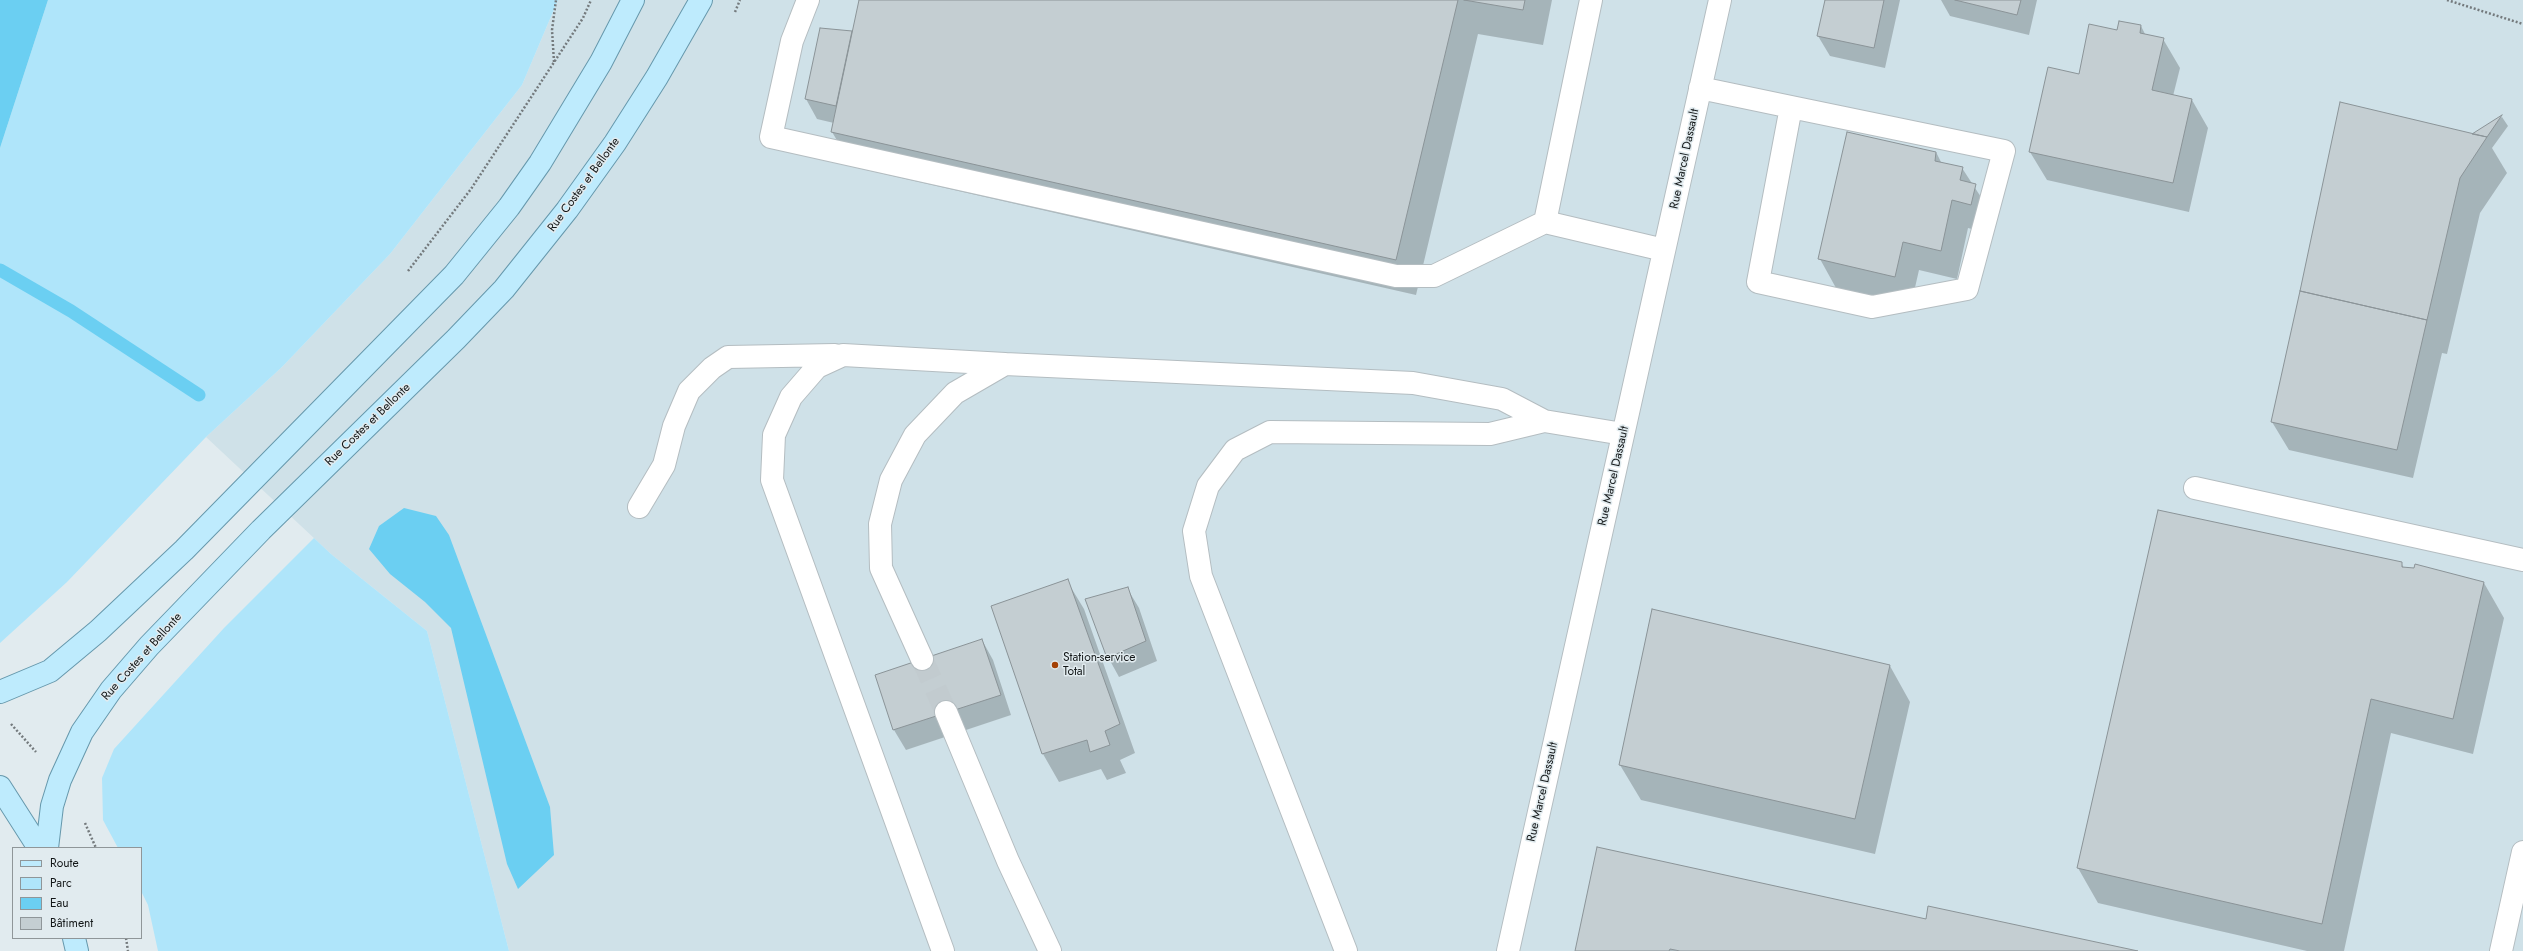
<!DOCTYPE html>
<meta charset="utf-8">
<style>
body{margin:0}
#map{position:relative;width:2523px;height:951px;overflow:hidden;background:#e1ebef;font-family:Jost,sans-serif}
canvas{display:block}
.legend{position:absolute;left:12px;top:847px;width:130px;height:92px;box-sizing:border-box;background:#e1ebef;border:1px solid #8f9699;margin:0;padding:5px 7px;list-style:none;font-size:12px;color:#131718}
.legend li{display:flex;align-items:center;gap:8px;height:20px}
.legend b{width:20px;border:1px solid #8f9699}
</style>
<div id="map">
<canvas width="2523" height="951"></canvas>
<ul class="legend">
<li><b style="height:5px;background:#beebfd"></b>Route</li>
<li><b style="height:11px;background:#afe5fa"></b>Parc</li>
<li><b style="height:11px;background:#6bcff2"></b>Eau</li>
<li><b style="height:11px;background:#c4ced2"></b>Bâtiment</li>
</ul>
</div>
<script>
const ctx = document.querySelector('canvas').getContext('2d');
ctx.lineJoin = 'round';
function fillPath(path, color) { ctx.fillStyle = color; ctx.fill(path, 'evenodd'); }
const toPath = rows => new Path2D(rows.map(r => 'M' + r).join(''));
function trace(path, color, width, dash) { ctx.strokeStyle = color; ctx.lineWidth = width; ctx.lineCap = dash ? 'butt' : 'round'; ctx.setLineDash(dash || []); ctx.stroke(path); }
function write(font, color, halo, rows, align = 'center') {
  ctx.font = font + ' Jost,sans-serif'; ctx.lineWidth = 3; ctx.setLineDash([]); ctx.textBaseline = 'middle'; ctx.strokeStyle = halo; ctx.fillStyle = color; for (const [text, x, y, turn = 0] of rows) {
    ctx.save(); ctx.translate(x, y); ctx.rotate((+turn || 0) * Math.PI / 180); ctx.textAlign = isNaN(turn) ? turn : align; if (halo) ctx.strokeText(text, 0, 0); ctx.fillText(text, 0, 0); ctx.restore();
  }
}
fillPath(toPath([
 [558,0,2523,0,2523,951,509,951,427,631,331,554,206,437,282,367,390,254,522,85]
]), '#cfe1e8');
fillPath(toPath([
 [48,0,558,0,522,85,390,254,282,367,206,437,67,582,0,643,0,148],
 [314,538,331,554,427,631,509,951,158,951,148,905,141,891,141,848,118,848,103,820,102,778,114,749,224,628]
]), '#afe5fa');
fillPath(toPath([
 [0,0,48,0,0,148],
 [404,508,436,516,449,535,550,807,554,855,518,889,507,864,451,628,425,602,390,574,369,549,379,526]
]), '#6bcff2');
fillPath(toPath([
 [862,0,1552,0,1543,45,1478,34,1416,295,853,167,832,132,834,123,817,119,806,99,851,32,854,36],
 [1826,0,1900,0,1885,68,1830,56,1818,36],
 [1941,0,2037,0,2029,35,1950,16],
 [2141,26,2146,36,2163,39,2180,68,2173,96,2192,100,2208,128,2189,212,2047,180,2030,152,2080,75,2118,31],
 [2502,117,2508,126,2492,148,2507,173,2480,213,2447,354,2442,353,2413,478,2289,450,2272,422,2472,135],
 [1936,152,1942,164,1962,168,1992,214,1987,233,1968,228,1957,279,1919,270,1911,305,1836,288,1820,259],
 [2401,563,2404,568,2484,583,2504,618,2473,754,2391,733,2344,951,2307,951,2098,903,2078,868],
 [1067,581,1084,609,1135,753,1120,760,1126,773,1107,780,1101,769,1059,782,1043,754,993,607],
 [1127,588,1139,608,1157,661,1119,677,1108,657],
 [1653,610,1890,666,1910,702,1875,854,1641,800,1620,765],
 [982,640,993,660,1011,715,906,750,894,730],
 [1927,920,2133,951,1576,951]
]), '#0003');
trace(toPath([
 [0,270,71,311,199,395]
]), '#6bcff2', 13);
const building = toPath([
 [859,0,1458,0,1396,260,831,132,859,0],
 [1464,0,1525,0,1523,10,1464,0],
 [1825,0,1884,0,1874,48,1817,36,1825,0],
 [1955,0,2021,0,2017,15,1955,0],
 [2119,21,2141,25,2140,33,2164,38,2152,90,2192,99,2173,183,2029,152,2048,67,2079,74,2089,24,2117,30,2119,21],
 [820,28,852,31,836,106,805,99,820,28],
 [2340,102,2487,137,2460,178,2427,320,2300,291,2340,102],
 [2502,115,2487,137,2472,134,2502,115],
 [1847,132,1936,152,1935,161,1963,167,1960,180,1976,184,1971,205,1952,200,1941,251,1903,242,1895,277,1818,259,1847,132],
 [2300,291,2427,320,2397,450,2271,422,2300,291],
 [2158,510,2402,562,2402,567,2414,568,2415,564,2484,582,2453,719,2371,699,2322,924,2077,868,2158,510],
 [1068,579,1120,724,1105,731,1110,745,1090,752,1087,740,1042,754,991,606,1068,579],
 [1128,587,1146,641,1107,658,1085,599,1128,587],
 [1652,609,1890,665,1855,819,1619,765,1652,609],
 [982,639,1001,695,893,730,875,675,982,639],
 [1597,847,1926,919,1928,906,2138,951,1680,951,1670,949,1669,951,1575,951,1597,847]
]);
fillPath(building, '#c4ced2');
trace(building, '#8b9498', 1);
trace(toPath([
 [922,659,946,712]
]), '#c2cbcf', 22, [22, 11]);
const minor = toPath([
 [808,0,792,41,771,137,1396,276,1434,276,1545,222,1664,250],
 [1700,88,1791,107,2004,151,1967,289,1872,307,1758,282,1791,107],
 [1545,222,1591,0],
 [2195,488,2523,560],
 [639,507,664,465,674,426,689,391,712,368,728,357,835,355],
 [922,659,881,568,880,524,891,480,915,435,955,393,1005,364,1413,383,1502,399,1544,421,1623,434],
 [946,712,1008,861,1050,951],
 [943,951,772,480,774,435,791,397,817,367,843,355,1005,364],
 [1346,951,1201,576,1194,531,1208,486,1235,450,1270,432,1490,434,1544,421],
 [1508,951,1720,0],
 [2501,951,2523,852]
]);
const major = toPath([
 [0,692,50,671,98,631,184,550,454,275,509,207,540,163,601,62,633,0],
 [0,787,39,848],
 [47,848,52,806,60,780,82,732,111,690,149,646,261,530,456,339,504,289,567,210,615,143,657,77,701,0],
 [74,938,77,951]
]);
trace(minor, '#b4bdc1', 24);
trace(major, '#6698ac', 24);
trace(toPath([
 [2447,0,2523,24],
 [735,12,740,0],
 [554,62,552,30,556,0],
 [408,271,471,189,583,18,591,0],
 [11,724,36,752],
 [85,823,96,848],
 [126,938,128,951]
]), '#747a7d', 2.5, [2, 2]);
trace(minor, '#fff', 22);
trace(major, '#beebfd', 22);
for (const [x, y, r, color] of [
 [1055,665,4,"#a44106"]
]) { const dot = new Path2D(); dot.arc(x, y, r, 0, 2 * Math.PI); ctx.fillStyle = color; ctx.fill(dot); trace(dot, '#e1ebef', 1.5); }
write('12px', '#131718', '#e1ebef', [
 ["Rue Marcel Dassault",1685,159,-78],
 ["Rue Costes et Bellonte",584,185,-54],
 ["Rue Costes et Bellonte",368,425,-44],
 ["Rue Marcel Dassault",1614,476,-77],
 ["Rue Costes et Bellonte",142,657,-48],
 ["Rue Marcel Dassault",1543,792,-77]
]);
write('12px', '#131718', '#e1ebef', [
 ["Station-service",1063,658],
 ["Total",1063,672]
], 'left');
</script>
